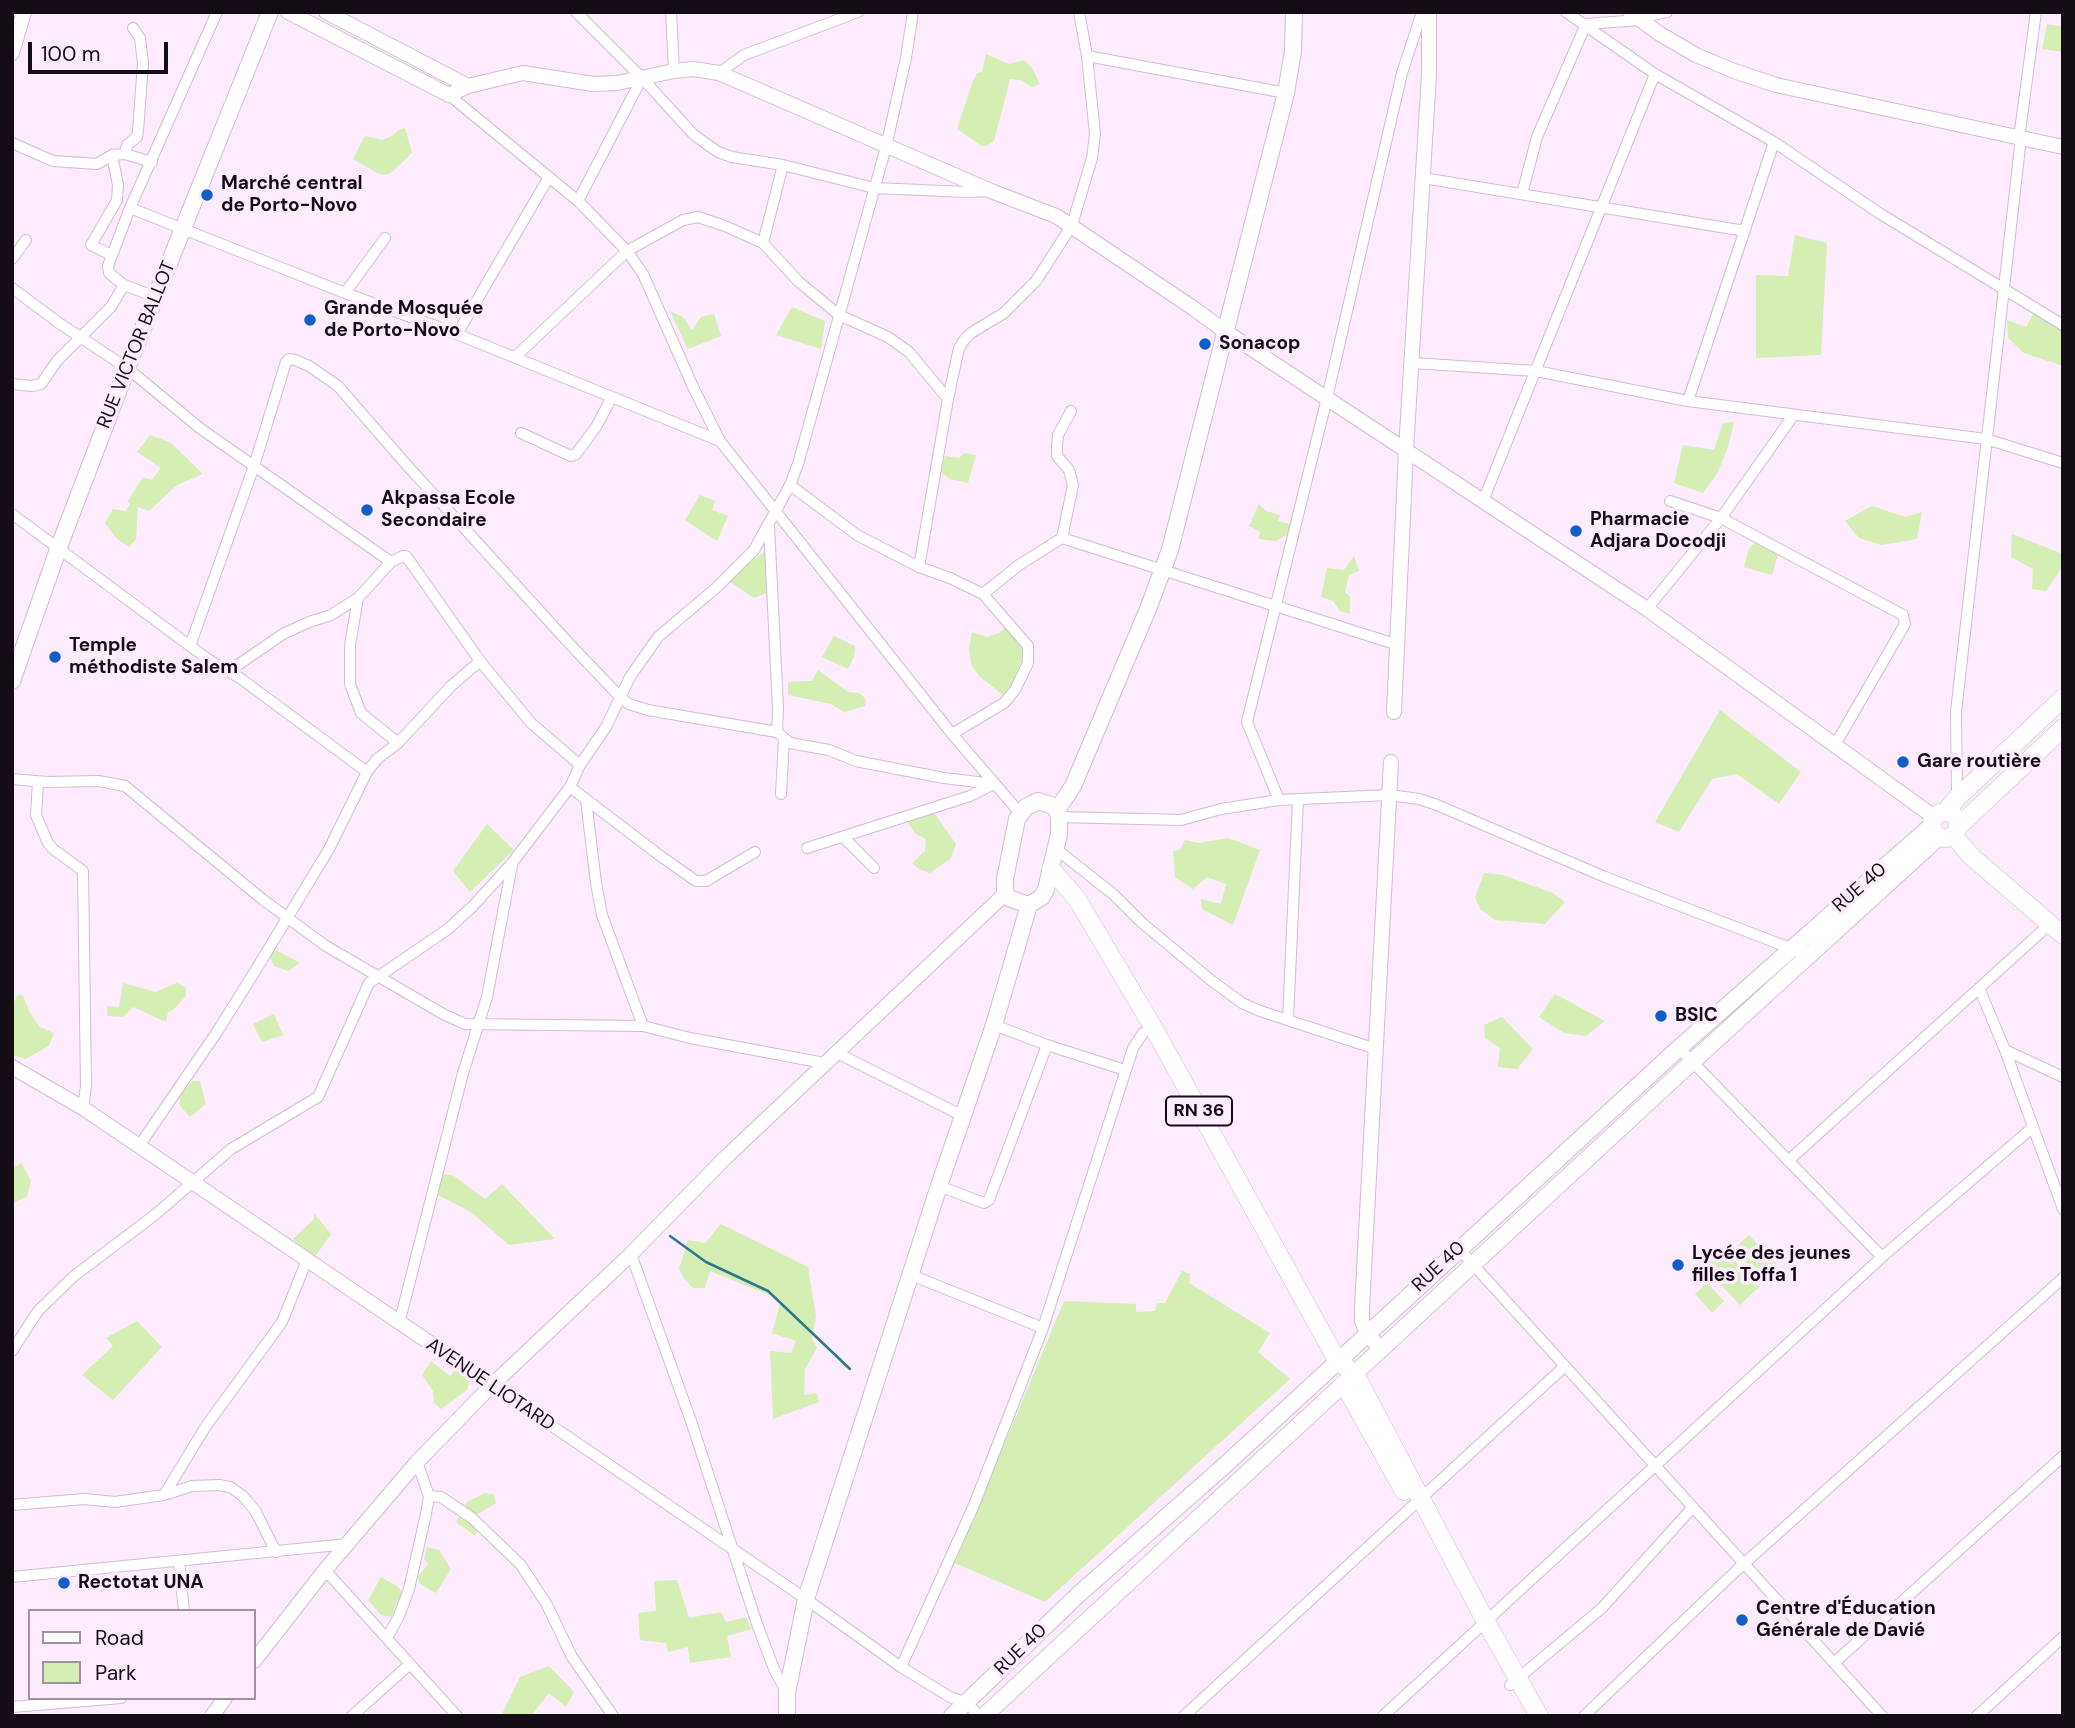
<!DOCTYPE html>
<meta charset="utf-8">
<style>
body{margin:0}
#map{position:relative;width:2075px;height:1728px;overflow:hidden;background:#fdebfe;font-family:"DM Sans",sans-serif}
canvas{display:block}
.frame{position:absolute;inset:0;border:14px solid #150d15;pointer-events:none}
.legend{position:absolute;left:28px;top:1609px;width:228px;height:91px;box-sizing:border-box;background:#fdebfe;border:2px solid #a092a1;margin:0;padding:9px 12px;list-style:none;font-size:21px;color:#150d15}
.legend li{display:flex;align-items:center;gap:14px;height:35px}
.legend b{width:35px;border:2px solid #a092a1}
.scale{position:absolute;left:28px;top:42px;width:140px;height:32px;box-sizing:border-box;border:4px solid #150d15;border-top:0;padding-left:9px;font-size:21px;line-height:24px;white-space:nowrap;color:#150d15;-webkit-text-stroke:5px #fdebfe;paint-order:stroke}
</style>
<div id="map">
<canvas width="2075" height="1728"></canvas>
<div class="frame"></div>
<ul class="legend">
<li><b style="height:9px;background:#fff"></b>Road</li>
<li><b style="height:19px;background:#d4eeb4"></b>Park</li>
</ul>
<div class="scale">100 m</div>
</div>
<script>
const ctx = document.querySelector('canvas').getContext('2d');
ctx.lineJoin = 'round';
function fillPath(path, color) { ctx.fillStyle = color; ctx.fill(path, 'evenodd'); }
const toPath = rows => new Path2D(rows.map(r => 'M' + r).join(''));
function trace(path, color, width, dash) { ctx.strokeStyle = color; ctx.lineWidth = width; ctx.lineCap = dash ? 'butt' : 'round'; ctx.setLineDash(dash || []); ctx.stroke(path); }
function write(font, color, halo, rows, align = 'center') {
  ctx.font = font + ' "DM Sans",sans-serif'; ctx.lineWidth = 7; ctx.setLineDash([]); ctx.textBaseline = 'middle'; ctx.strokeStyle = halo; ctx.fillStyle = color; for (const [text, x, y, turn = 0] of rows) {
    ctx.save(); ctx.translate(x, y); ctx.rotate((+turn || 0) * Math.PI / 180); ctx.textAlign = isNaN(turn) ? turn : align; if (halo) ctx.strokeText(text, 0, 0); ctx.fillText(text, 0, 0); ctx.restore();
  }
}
fillPath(toPath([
 [2047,24,2063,27,2063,52,2042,49],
 [986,54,1009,64,1024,60,1032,68,1040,84,1032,87,1020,80,1010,79,994,141,986,146,982,146,957,129,973,81,977,73,982,72],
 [405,128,412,153,392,172,386,175,377,173,353,159,365,136,382,140,392,136,400,129],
 [1795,235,1827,243,1821,355,1756,358,1756,275,1788,276],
 [792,307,825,321,821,349,776,335],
 [2036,309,2063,325,2063,366,2024,353,2008,338,2007,320,2026,327],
 [670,311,683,317,692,330,701,317,714,314,721,336,688,349],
 [1734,422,1728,447,1717,474,1703,493,1674,483,1683,445,1714,450,1723,423],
 [150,435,171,443,203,474,177,485,149,511,138,507,136,539,129,547,117,539,105,523,113,509,126,511,130,504,128,501,143,477,152,480,161,468,137,452],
 [964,453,976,455,968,483,950,479,941,472,945,456,959,458],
 [700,495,715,501,712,510,728,516,717,541,685,520],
 [1259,504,1266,511,1280,515,1278,521,1291,524,1289,534,1275,541,1258,539,1260,532,1249,526],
 [1872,506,1905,517,1922,512,1917,539,1882,545,1859,538,1845,521],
 [2012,534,2063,554,2063,562,2058,574,2046,591,2032,589,2033,569,2011,557],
 [1763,541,1779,552,1772,575,1744,567,1749,548,1755,543],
 [770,548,772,591,754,598,726,579],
 [1354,556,1359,571,1349,575,1345,592,1350,597,1350,614,1340,611,1333,601,1321,597,1327,568,1344,570],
 [1009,625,1029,654,1017,677,1003,695,979,676,971,664,969,648,972,632,987,637,999,633],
 [834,636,855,646,854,657,848,669,822,657],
 [818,670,848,692,859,693,866,699,865,706,844,712,831,704,788,695,788,682,812,681],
 [1720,710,1801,772,1779,804,1737,774,1712,779,1679,832,1655,822],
 [930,807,956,844,951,858,930,873,919,869,912,863,925,851,926,839,916,834,904,817],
 [487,824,514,850,470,892,453,871],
 [1228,838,1260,850,1233,925,1202,909,1201,899,1221,904,1226,884,1207,877,1193,889,1175,877,1173,851,1180,850,1185,840,1199,843],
 [1484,873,1503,875,1553,893,1565,902,1545,924,1495,920,1480,909,1475,897],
 [274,949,300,963,288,971,274,966,270,956],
 [123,983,155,992,177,983,186,988,186,996,173,1010,168,1012,166,1022,133,1007,123,1017,107,1016,107,1006,119,1007],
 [19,994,23,996,30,1013,40,1027,54,1033,49,1046,25,1059,12,1055,12,1005],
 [1555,994,1605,1021,1586,1036,1564,1033,1539,1017],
 [274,1014,283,1035,262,1042,253,1024],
 [1502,1017,1533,1049,1517,1069,1498,1067,1500,1048,1485,1038,1484,1025],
 [193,1081,200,1081,206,1104,190,1117,180,1106,179,1094],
 [21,1162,31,1181,27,1196,12,1204,12,1170],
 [437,1173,454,1176,485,1199,502,1184,555,1239,509,1245,471,1212,434,1193],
 [314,1213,331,1234,314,1258,293,1239,314,1219],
 [721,1224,808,1267,816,1316,812,1338,817,1348,805,1369,804,1395,817,1393,819,1402,773,1419,770,1351,791,1353,796,1341,772,1333,781,1300,710,1271,705,1288,693,1288,685,1280,679,1269,688,1240,705,1243],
 [1749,1235,1776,1263,1761,1278,1733,1250],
 [1723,1249,1759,1287,1740,1305,1704,1267],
 [1182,1271,1190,1274,1189,1283,1270,1333,1258,1352,1290,1379,1045,1602,955,1563,1064,1301,1136,1304,1136,1312,1155,1311,1157,1303,1165,1303],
 [1707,1283,1724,1301,1712,1313,1695,1294],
 [137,1321,162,1347,113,1400,82,1375,113,1346,106,1338],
 [431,1361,450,1376,459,1364,471,1375,467,1390,441,1409,434,1403,433,1391,422,1375],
 [485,1493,494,1495,496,1503,473,1517,480,1524,475,1536,456,1522,467,1502],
 [427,1547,439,1550,451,1569,436,1593,420,1584,417,1578,428,1564,424,1559],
 [381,1577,397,1586,402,1592,391,1617,381,1615,368,1600],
 [677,1580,689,1618,721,1612,726,1622,746,1617,752,1629,727,1636,731,1657,690,1663,688,1647,668,1652,666,1643,640,1640,638,1613,656,1611,654,1581],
 [549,1666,574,1692,566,1707,549,1693,531,1716,501,1716,520,1677]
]), '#d4eeb4');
trace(toPath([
 [670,1236,706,1262,768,1291,850,1369]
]), '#2c798e', 2.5);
const minor = toPath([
 [576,12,642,78,694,135,718,152,732,157,783,165,874,188,967,192,990,191],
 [671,12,674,71],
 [1566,12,1655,74,1774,142,1879,213,2063,325],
 [1648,16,1667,12],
 [1087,56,1286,93],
 [719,73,744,55,858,12],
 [449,95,578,201,627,251,643,274,694,389,720,441,952,734,1020,813],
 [2020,131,2036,12],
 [12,143,53,161,97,164,112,155,125,154,152,162],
 [125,154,127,145,137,137,138,131,143,63,140,38,133,28],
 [1423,178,1745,231],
 [1522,194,1537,137,1586,24,1640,20],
 [578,201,642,78],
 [130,208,345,293,457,334,720,441],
 [763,243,783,165],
 [111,255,91,245,117,200,118,185,112,155],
 [12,259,26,240],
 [12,288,59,323,127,368,201,429,391,562],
 [345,293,385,238],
 [156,297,124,285,109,273,108,266,130,208,217,12],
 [457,334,549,177],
 [515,357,627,251,683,220,698,217,725,226,763,243,799,282,839,315,888,337,909,352,948,399],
 [1413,363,1536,371,1688,401,1986,439,2063,463],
 [12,384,32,386,41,384,57,361,111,307,124,285],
 [1688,401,1774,142],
 [521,433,571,456,576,454,596,427,612,397],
 [790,485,857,535,919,567,950,578,983,594,1028,646,1028,663,1015,690,1004,703,952,734],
 [1483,501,1655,74],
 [1670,501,1721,518,1903,615,1905,624,1835,745],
 [12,514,209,660,240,678,367,772],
 [769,526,778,708,777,732],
 [1062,538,1398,645],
 [919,567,948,399,959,348,965,339,971,333,1004,313,1036,281,1072,225,1092,158,1095,134,1087,56,1079,12],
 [983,594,1019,565,1062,538,1073,485,1069,470,1057,456,1057,446,1058,435,1071,411],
 [358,598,350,645,350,684,361,713,398,743],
 [1647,609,1721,518,1793,416],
 [190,646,254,466,286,362,289,359,295,360,309,366,338,386,404,462,566,640,621,698,629,704,648,710,777,732,790,743,829,750,856,761,944,778,994,784],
 [229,671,283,634,309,622,331,615,358,598,391,562,403,556,406,556,480,661,531,723,580,765],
 [12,779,47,782,98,781,125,786,262,899,326,946,443,1014,465,1024,643,1026,690,1038,824,1063],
 [38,782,36,815,48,843,53,849,83,871,86,1086,83,1108],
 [570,787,659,855,696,881,706,881,755,852],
 [781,794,784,739],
 [1957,798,1956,712,2021,138],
 [586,800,596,883,602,915,643,1026],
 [1279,800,1247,722,1327,398,1402,73,1422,12],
 [1059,817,1181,820,1221,809,1279,800,1389,795,1419,799,1437,805,1605,877,1811,956],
 [843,837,874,868],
 [807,848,970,796,994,784],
 [1056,849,1113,894,1141,922,1212,981,1242,1003,1260,1011,1376,1049],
 [1979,988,2005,1050,2063,1209],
 [1288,1019,1298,800],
 [994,1025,1047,1045,1125,1070],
 [1679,1048,1882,1257],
 [2005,1050,2063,1077],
 [837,1053,963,1116],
 [139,1146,217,1032,257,968,329,849,367,772,377,759,398,743,451,686,480,661],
 [1788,1161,2051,923],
 [939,1186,984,1203,989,1200,1047,1045],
 [1459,1249,1882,1716],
 [631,1254,691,1421,757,1624,774,1669,787,1693],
 [911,1275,1043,1328],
 [399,1324,463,1073,487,997,512,865],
 [12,1351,38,1311,74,1276,156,1214,231,1149,318,1097,369,983,448,929,473,906,512,863,570,787,580,765,606,727,630,677,658,637,716,588,754,550,790,485,798,464,886,147,906,58,913,12],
 [492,1385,806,1599,901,1667,950,1697,967,1703,979,1716],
 [164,1495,206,1426,282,1322,307,1260],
 [429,1496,441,1497,472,1518,521,1565,547,1605,572,1657,613,1716],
 [12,1505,84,1499,115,1502,164,1495,192,1486,219,1485,230,1487,243,1496,256,1512,276,1552],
 [179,1561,184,1611],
 [325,1570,457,1716],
 [12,1577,348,1544],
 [387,1638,399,1616,409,1589,426,1514,429,1496,417,1462],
 [1834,1663,2063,1456],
 [901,1667,974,1505,1043,1328,1133,1048,1143,1033,1153,1027],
 [1510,1685,1602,1608,1693,1507],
 [12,1707,121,1698],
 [352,1716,410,1664],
 [1184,1716,1565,1366],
 [1383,1716,1882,1257,2032,1128],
 [1584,1716,1738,1569,2063,1278],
 [1977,1716,2063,1637]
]);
const tertiary = toPath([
 [288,12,449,95,468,86,523,73,593,84,617,83,674,71,693,69,719,73,991,191,1056,216,1193,308,1226,332,1647,609,1934,817],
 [326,12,468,86],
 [1630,12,1660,34,1696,55,1734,71,1776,85,2063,147],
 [12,53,24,12],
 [1394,712,1406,450,1429,75,1429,12],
 [12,1067,83,1108,492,1385],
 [1381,1350,1367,1333,1362,1321,1362,1308,1391,762],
 [254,1661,325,1570,417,1462,492,1385,631,1254,725,1158,1005,894],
 [212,1716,225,1698]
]);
const secondary = toPath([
 [12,681,59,547,127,368,270,12],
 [1038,801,1051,805,1057,810,1059,817,1059,834,1046,889,1042,897,1029,905,1011,899,1005,894,1005,879,1017,819,1026,807,1038,801],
 [1057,810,1073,786,1148,609,1170,550,1286,93,1293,51,1294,12],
 [787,1716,787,1693,806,1599,939,1186,994,1025,1029,905],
 [952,1716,1079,1594,1224,1466,1679,1048,1931,826],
 [984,1716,1692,1062,1939,837]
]);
const primary = toPath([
 [1946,811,1957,798,2063,698],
 '1932 825a13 13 0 1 1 26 0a13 13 0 1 1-26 0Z',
 [1958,827,2063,728],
 [1953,835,1972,857,2063,935],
 [1051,869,1077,899,1153,1027,1337,1360,1355,1374,1486,1622,1539,1716],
 [1344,1384,1404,1491]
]);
trace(minor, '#d2bdd4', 12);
trace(tertiary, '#d2bdd4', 16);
trace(secondary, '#d2bdd4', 18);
trace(primary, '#d2bdd4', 19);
trace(minor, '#fff', 10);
trace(tertiary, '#fff', 14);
trace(secondary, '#fff', 16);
trace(primary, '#fff', 18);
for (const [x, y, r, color] of [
 [207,195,7,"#105fc9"],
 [310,320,7,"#105fc9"],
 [1205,344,7,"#105fc9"],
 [367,510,7,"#105fc9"],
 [1576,531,7,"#105fc9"],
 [55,657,7,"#105fc9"],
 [1903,762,7,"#105fc9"],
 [1661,1016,7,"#105fc9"],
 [1678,1265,7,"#105fc9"],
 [64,1583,7,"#105fc9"],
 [1742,1620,7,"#105fc9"]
]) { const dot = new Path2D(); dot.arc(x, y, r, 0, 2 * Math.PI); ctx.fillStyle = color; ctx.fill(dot); trace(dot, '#fdebfe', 2.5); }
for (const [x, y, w] of [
 [1199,1111,66]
]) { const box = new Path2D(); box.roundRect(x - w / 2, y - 14.5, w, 29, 5); ctx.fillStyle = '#fdebfe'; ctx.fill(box); trace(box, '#150d15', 2); }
write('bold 18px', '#150d15', null, [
 ["RN 36",1199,1111]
]);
write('bold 19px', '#150d15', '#fdebfe', [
 ["Marché central",221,184],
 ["de Porto-Novo",221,206],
 ["Grande Mosquée",324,309],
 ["de Porto-Novo",324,331],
 ["Sonacop",1219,344],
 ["Akpassa Ecole",381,499],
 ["Secondaire",381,521],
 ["Pharmacie",1590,520],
 ["Adjara Docodji",1590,542],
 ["Temple",69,646],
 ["méthodiste Salem",69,668],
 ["Gare routière",1917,762],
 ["BSIC",1675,1016],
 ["Lycée des jeunes",1692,1254],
 ["filles Toffa 1",1692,1276],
 ["Rectotat UNA",78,1583],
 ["Centre d'Éducation",1756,1609],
 ["Générale de Davié",1756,1631]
], 'left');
write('19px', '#150d15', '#fdebfe', [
 ["RUE VICTOR BALLOT",137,345,-68],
 ["RUE 40",1860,888,-41],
 ["RUE 40",1439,1267,-43],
 ["AVENUE LIOTARD",490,1385,34],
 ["RUE 40",1021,1650,-44]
]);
</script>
